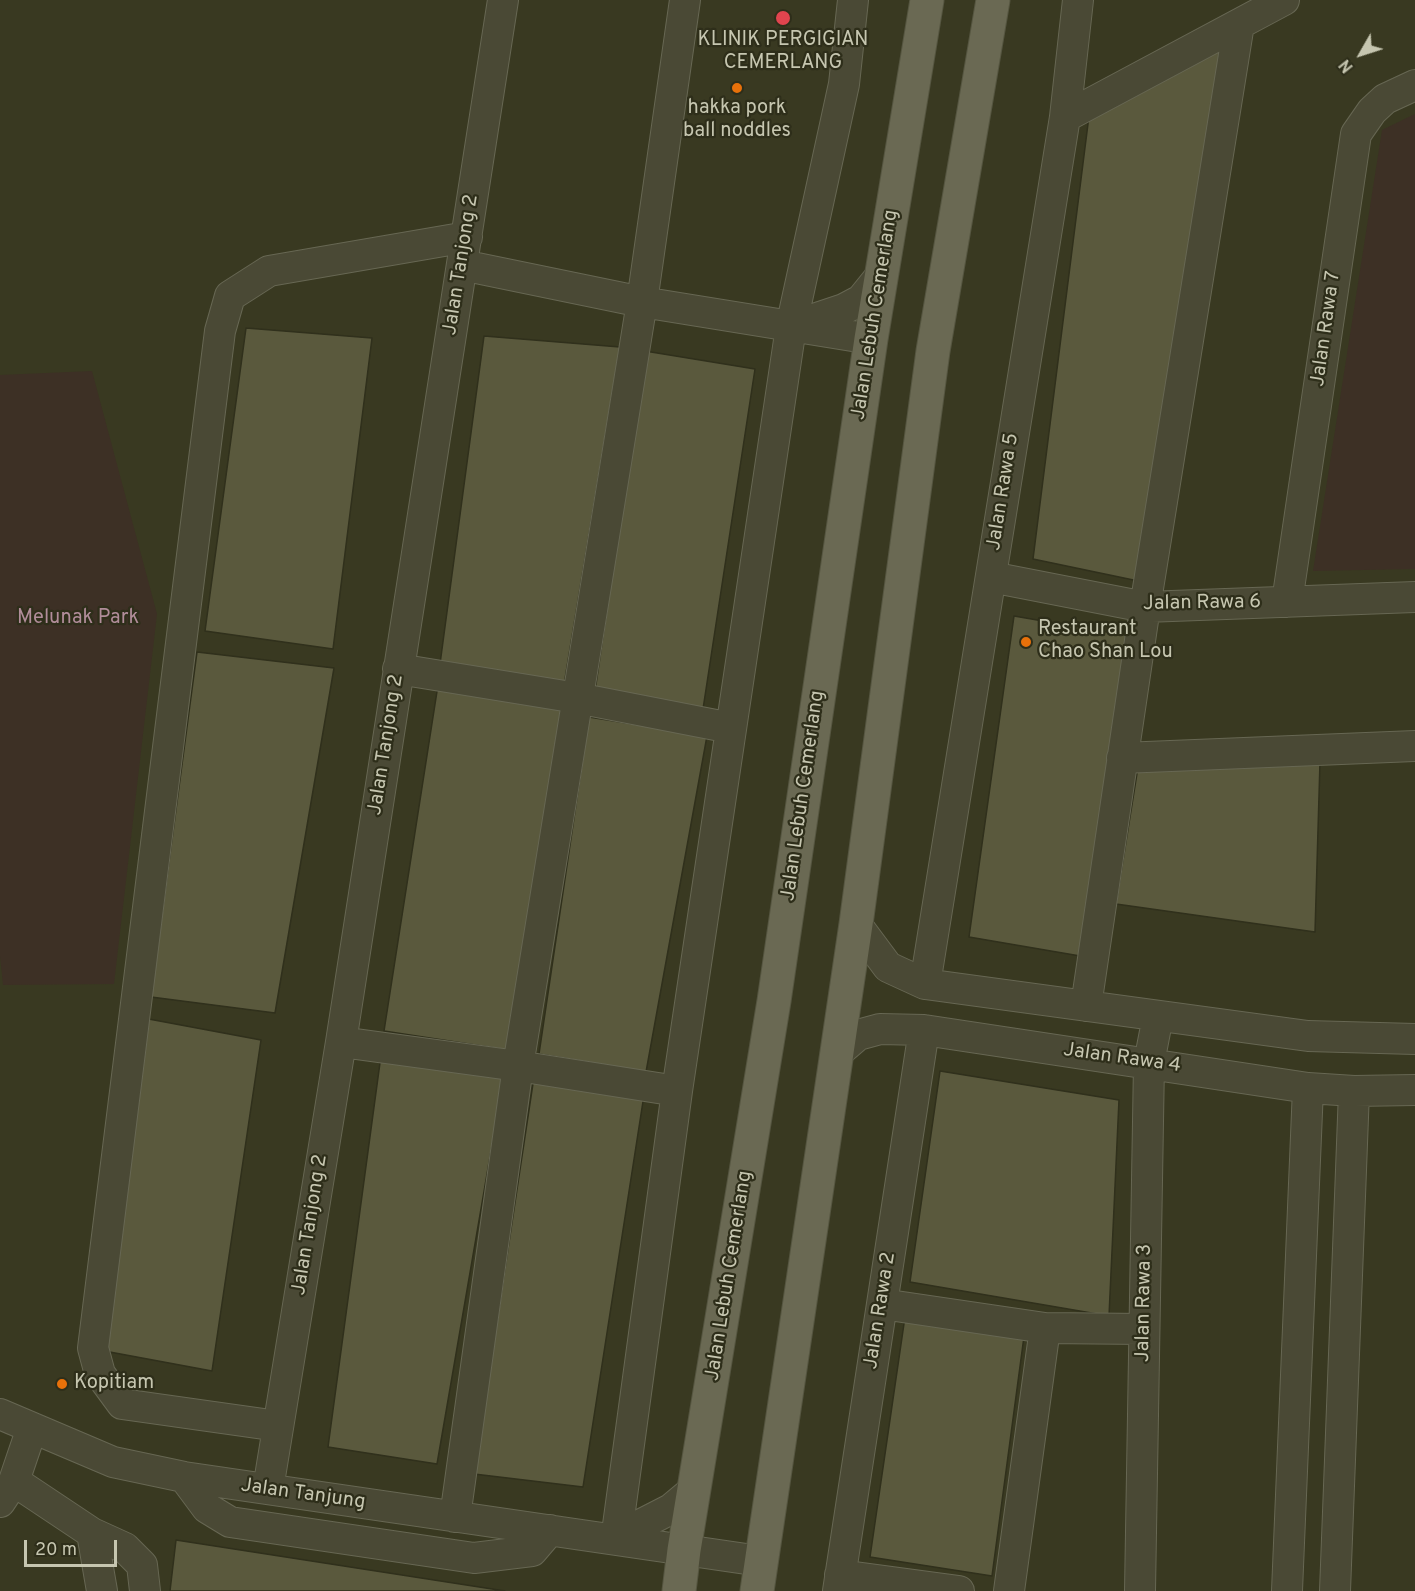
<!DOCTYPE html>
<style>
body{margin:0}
#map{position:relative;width:1415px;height:1591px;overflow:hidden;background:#393921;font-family:Overpass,sans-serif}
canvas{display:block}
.north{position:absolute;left:1331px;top:24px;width:60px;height:60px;-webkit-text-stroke:4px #2e2e1a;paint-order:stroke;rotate:231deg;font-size:16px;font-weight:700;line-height:24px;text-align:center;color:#c6c6b0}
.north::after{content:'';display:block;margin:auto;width:21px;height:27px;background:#c6c6b0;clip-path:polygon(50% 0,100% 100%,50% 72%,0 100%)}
.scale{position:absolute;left:24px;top:1540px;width:93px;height:27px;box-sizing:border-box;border:3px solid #c6c6b0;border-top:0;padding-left:8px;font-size:18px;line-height:21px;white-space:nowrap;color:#c6c6b0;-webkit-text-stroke:4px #2e2e1a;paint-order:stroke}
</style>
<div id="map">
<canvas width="1415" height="1591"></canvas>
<div class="north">N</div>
<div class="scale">20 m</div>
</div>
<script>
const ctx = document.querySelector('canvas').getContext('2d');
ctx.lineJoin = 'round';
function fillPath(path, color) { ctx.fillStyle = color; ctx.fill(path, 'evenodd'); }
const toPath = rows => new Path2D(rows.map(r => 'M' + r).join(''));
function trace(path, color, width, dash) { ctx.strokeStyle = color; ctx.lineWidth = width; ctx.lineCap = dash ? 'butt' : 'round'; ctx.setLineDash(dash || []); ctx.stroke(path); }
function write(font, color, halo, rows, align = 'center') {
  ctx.font = font + ' Overpass,sans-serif'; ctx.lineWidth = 4.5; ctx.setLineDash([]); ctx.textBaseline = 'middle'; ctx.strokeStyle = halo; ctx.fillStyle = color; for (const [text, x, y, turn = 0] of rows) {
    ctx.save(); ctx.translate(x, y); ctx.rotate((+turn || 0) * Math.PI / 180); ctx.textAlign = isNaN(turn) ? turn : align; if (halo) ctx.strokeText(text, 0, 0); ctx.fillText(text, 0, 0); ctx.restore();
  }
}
fillPath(toPath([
 [1415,114,1415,569,1313,571,1382,130],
 [92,371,157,614,114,984,3,985,0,956,0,375]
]), '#3d3025');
const building = toPath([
 [1224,48,1143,582,1033,559,1090,108,1224,48],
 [246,328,372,338,333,649,205,631,246,328],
 [484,336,620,347,564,685,440,664,484,336],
 [645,351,755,369,703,709,595,691,645,351],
 [1014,616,1136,637,1086,957,969,937,1014,616],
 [197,652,334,668,275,1013,151,997,197,652],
 [438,685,562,710,508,1050,384,1031,438,685],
 [589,717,707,736,646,1072,539,1054,589,717],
 [1139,761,1320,762,1315,932,1116,904,1139,761],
 [138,1017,261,1040,212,1371,99,1350,138,1017],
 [382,1048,505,1070,437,1464,328,1447,382,1048],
 [940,1071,1119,1100,1109,1316,910,1282,940,1071],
 [534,1077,644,1095,583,1487,474,1474,534,1077],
 [906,1310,1025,1329,992,1576,870,1557,906,1310],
 [176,1540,505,1591,170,1591,176,1540]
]);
fillPath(building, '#5a593d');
trace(building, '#30301c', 1.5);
const minor = toPath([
 [1065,117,1284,0],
 [462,265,642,302,871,339],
 [796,325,844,309,861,300,882,274],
 [991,577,1145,607,1415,597],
 [1287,602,1356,134,1372,111,1385,99,1415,85],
 [398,669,577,698,731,728],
 [1122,758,1415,746],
 [856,924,888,967,925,984,1308,1036,1415,1039],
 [925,984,1065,117,1078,0],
 [1086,1006,1145,607,1239,24],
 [341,1042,518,1066,677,1091],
 [837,1053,858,1035,880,1029,924,1030,1308,1088,1354,1091,1415,1090],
 [882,1304,1045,1328,1009,1591],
 [1045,1328,1144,1329],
 [0,1414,113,1462,184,1477,760,1561],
 [278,1426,122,1404,100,1374,93,1348,220,331,230,296,269,271,467,237],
 [184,1477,207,1508,230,1522,474,1558,532,1551,550,1530],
 [14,1481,92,1533,125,1548,142,1565,145,1591],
 [268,1489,341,1042,503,0],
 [0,1502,14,1481,32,1428],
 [455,1517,518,1066,642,302,685,0],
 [92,1533,102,1591],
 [616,1540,677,1091,791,327,844,84,853,0],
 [616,1540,628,1531,671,1509,695,1489],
 [840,1575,959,1591],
 [838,1591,924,1030],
 [1140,1591,1149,1063,1158,1016],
 [1287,1591,1308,1088],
 [1335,1591,1354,1091]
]);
const major = toPath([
 [679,1591,684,1550,774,1001,871,339,927,0],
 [757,1591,856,924,933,351,993,0]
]);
trace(minor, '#676753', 32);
trace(major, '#565641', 35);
trace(minor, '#4a4935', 30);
trace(major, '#6a6953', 33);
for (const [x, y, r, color] of [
 [783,18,8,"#e0444e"],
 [737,88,6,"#e8710a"],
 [1026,642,6,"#e8710a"],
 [62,1384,6,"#e8710a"]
]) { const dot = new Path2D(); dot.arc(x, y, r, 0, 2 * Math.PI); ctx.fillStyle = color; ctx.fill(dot); trace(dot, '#2e2e1a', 2); }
write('20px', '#c6c6b0', '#2e2e1a', [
 ["KLINIK PERGIGIAN",783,41],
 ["CEMERLANG",783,64],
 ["hakka pork",737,109],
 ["ball noddles",737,132],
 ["Restaurant",1038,630,"left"],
 ["Chao Shan Lou",1038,653,"left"],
 ["Kopitiam",74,1384,"left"]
]);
write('20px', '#c6c6b0', '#2e2e1a', [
 ["Jalan Tanjong 2",462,265,-81],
 ["Jalan Lebuh Cemerlang",876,315,-81],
 ["Jalan Rawa 7",1327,329,-82],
 ["Jalan Rawa 5",1004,492,-81],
 ["Jalan Rawa 6",1202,604,-1],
 ["Jalan Tanjong 2",387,745,-81],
 ["Jalan Lebuh Cemerlang",804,796,-82],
 ["Jalan Rawa 4",1122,1059,8],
 ["Jalan Tanjong 2",311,1225,-81],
 ["Jalan Lebuh Cemerlang",730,1276,-81],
 ["Jalan Rawa 3",1145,1303,-89],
 ["Jalan Rawa 2",881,1311,-81],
 ["Jalan Tanjung",303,1495,8]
]);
write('20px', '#b18d9a', '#2e2e1a', [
 ["Melunak Park",78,619]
]);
</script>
